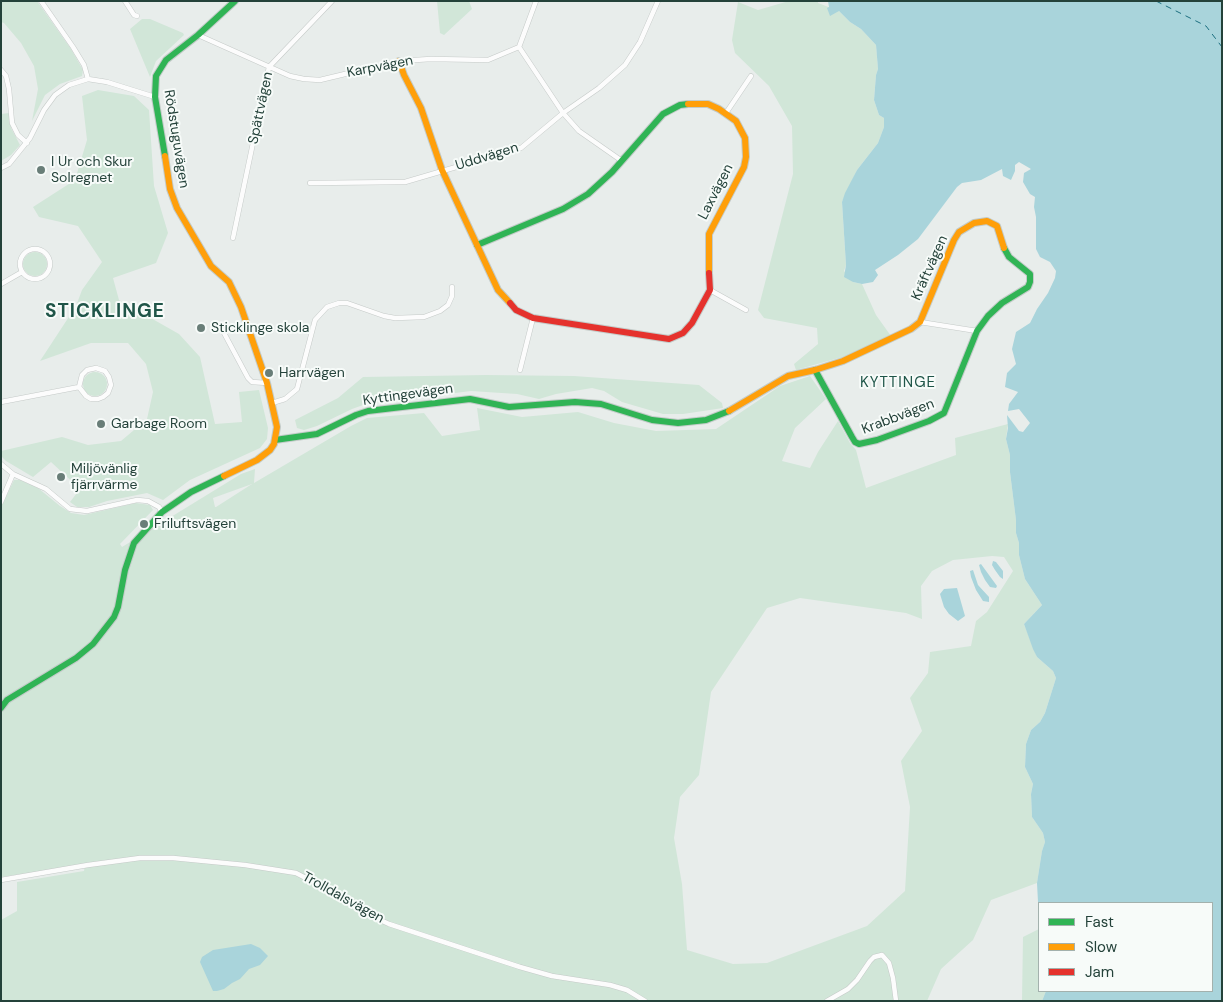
<!DOCTYPE html>
<meta charset="utf-8">
<style>
body{margin:0}
#map{position:relative;width:1223px;height:1002px;overflow:hidden;background:#e8edeb;font-family:"DM Sans",sans-serif}
canvas{display:block}
.frame{position:absolute;inset:0;border:2px solid #24423a;pointer-events:none}
.legend{position:absolute;left:1038px;top:902px;width:175px;height:90px;box-sizing:border-box;background:#f7fbf9;border:1px solid #a3b1ad;margin:0;padding:6px 9px;list-style:none;font-size:15px;color:#24423a}
.legend li{display:flex;align-items:center;gap:10px;height:25px}
.legend b{width:25px;border:1px solid #a3b1ad}
</style>
<div id="map">
<canvas width="1223" height="1002"></canvas>
<div class="frame"></div>
<ul class="legend">
<li><b style="height:6px;background:#30b455"></b>Fast</li>
<li><b style="height:6px;background:#ff9f0a"></b>Slow</li>
<li><b style="height:6px;background:#e5322d"></b>Jam</li>
</ul>
</div>
<script>
const ctx = document.querySelector('canvas').getContext('2d');
ctx.lineJoin = 'round';
function fillPath(path, color) { ctx.fillStyle = color; ctx.fill(path, 'evenodd'); }
const toPath = rows => new Path2D(rows.map(r => 'M' + r).join(''));
function trace(path, color, width, dash) { ctx.strokeStyle = color; ctx.lineWidth = width; ctx.lineCap = dash ? 'butt' : 'round'; ctx.setLineDash(dash || []); ctx.stroke(path); }
function write(font, color, halo, rows, align = 'center') {
  ctx.font = font + ' "DM Sans",sans-serif'; ctx.lineWidth = 4; ctx.setLineDash([]); ctx.textBaseline = 'middle'; ctx.strokeStyle = halo; ctx.fillStyle = color; for (const [text, x, y, turn = 0] of rows) {
    ctx.save(); ctx.translate(x, y); ctx.rotate((+turn || 0) * Math.PI / 180); ctx.textAlign = isNaN(turn) ? turn : align; if (halo) ctx.strokeText(text, 0, 0); ctx.fillText(text, 0, 0); ctx.restore();
  }
}
fillPath(toPath([
 [1,1,37,1,71,49,83,70,82,76,60,84,45,95,32,121,38,89,34,66,21,43,4,23,1,22],
 [437,1,469,1,472,9,444,35,440,33],
 [789,1,818,1,818,3,839,11,850,22,861,29,876,45,878,69,876,75,874,100,879,115,884,118,884,127,878,143,857,170,842,202,846,265,844,271,853,282,862,284,876,315,891,336,846,356,796,370,794,364,818,344,817,328,764,318,758,310,793,174,792,126,769,86,735,53,732,40,738,2,758,10],
 [142,19,150,19,183,33,184,35,156,61,150,77,130,29],
 [98,90,134,96,149,110,154,186,168,233,156,263,113,278,119,300,179,334,200,357,215,424,242,422,239,392,259,390,268,428,267,439,260,448,190,480,163,500,147,493,107,501,89,507,77,507,70,502,80,489,51,462,33,477,6,461,1,456,1,451,62,437,88,445,121,441,147,419,153,392,146,364,128,343,91,343,40,361,76,306,82,290,102,262,78,226,39,217,33,207,75,180,87,140,82,96],
 [9,113,11,128,20,145,11,155,1,161,1,114],
 '23 264a12 12 0 1 1 24 0a12 12 0 1 1-24 0Z',
 '83 384a12 12 0 1 1 24 0a12 12 0 1 1-24 0Z',
 [486,375,574,376,699,385,722,403,723,408,683,414,663,414,622,402,604,391,592,388,556,394,539,399,517,394,471,391,366,404,352,409,317,426,304,430,297,428,295,420,338,398,363,377],
 [810,376,826,399,795,428,782,461,810,468,818,452,838,421,850,443,856,450,866,488,956,455,955,438,1008,424,1006,439,1010,455,1010,472,1016,520,1016,533,1019,543,1019,555,1025,579,1042,605,1024,624,1037,657,1053,671,1056,678,1045,713,1040,722,1031,730,1026,744,1025,767,1033,784,1031,794,1032,817,1043,833,1045,842,1042,851,1037,883,991,900,973,940,941,969,927,1001,1,1001,1,920,17,911,17,882,84,871,85,865,1,877,1,507,14,480,20,480,38,488,60,506,71,513,84,515,136,503,150,505,153,510,120,544,122,547,241,474,255,469,254,483,351,426,367,418,424,413,442,436,480,430,477,408,522,417,578,412,614,423,656,431,716,429,780,386],
 [252,484,216,507,215,507,213,498],
 [992,556,1004,557,1013,571,987,612,976,621,971,646,930,652,928,673,910,698,922,731,901,761,910,807,905,891,867,926,767,963,733,964,687,950,682,884,674,838,680,797,699,775,711,692,767,608,800,598,906,613,922,619,921,586,932,571,953,560],
 [1039,929,1039,963,1038,971,1039,991,1046,991,1042,1001,1022,1001,1023,937]
]), '#d1e6d8');
fillPath(toPath([
 [828,1,1222,1,1222,1001,1042,1001,1046,991,1212,991,1212,903,1039,903,1038,902,1037,883,1042,851,1045,842,1043,833,1032,817,1031,794,1033,784,1025,767,1026,744,1031,730,1040,722,1045,713,1056,678,1053,671,1037,657,1033,649,1024,624,1042,605,1025,579,1019,555,1019,543,1016,533,1016,520,1010,472,1010,455,1006,439,1008,428,1007,415,1019,431,1023,432,1030,423,1019,409,1008,411,1009,404,1018,392,1005,387,1007,373,1016,364,1012,349,1016,332,1030,323,1037,309,1048,293,1055,278,1056,271,1050,262,1040,257,1036,249,1036,217,1034,207,1035,197,1030,194,1023,182,1024,173,1031,169,1019,162,1015,165,1015,171,1011,180,1003,176,1002,169,981,180,962,183,957,187,918,239,898,255,875,270,878,275,873,282,862,284,853,282,844,277,846,265,842,202,845,193,857,170,878,143,884,127,884,118,879,115,874,100,876,75,878,69,876,45,861,29,850,22,839,11,830,16,827,8,829,7],
 [993,561,996,562,1003,571,1003,579,1000,577,995,570,992,565],
 [981,564,997,586,996,588,990,587,985,580,981,572,979,565],
 [973,570,978,585,989,597,989,602,983,601,976,590,971,577,970,571],
 [957,588,965,616,958,621,949,614,944,607,940,594,944,589],
 [251,944,260,948,268,956,260,965,249,969,240,979,232,983,224,989,217,991,213,991,200,962,202,957,213,950]
]), '#a9d4db');
trace(toPath([
 [1156,1,1206,26,1222,47]
]), '#1c6f80', 1, [6, 5]);
const street = toPath([
 [41,1,73,47,84,65,88,79,107,82,155,97],
 [125,1,134,15,137,16],
 [198,35,290,76,304,79,320,80,399,61,431,59,488,60,519,47,536,1],
 [519,47,563,113,579,131,622,161],
 [1,70,6,76,9,89,12,123,18,135,27,143],
 [726,113,751,76],
 [1,168,9,164,30,138,44,110,55,95,69,85,88,79],
 [310,183,405,182,521,148,563,113,599,88,625,65,640,42,658,1],
 [233,238,269,67,332,1],
 '20 264a15 15 0 1 1 30 0a15 15 0 1 1-30 0Z',
 [1,284,22,272],
 [710,290,746,310],
 [920,322,977,331],
 [224,333,248,378,252,382,267,383],
 [96,368,105,371,109,377,111,385,108,393,103,397,98,399,91,399,86,396,79,387,82,375,87,370,96,368],
 [520,370,533,318],
 [1,402,79,387],
 [272,403,285,399,297,389,315,320,327,307,339,303,347,303,384,316,395,318,424,317,440,311,448,305,452,296,452,287],
 [1,464,13,474,46,489,70,509,87,511,137,500,148,501,159,507,162,512],
 [1,502,13,474],
 [1,880,88,865,140,858,173,858,245,865,296,873,325,888,361,911,389,924,520,967,552,976,610,985,627,990,645,1001],
 [827,1001,848,989,857,980,870,961,874,957,882,955,889,963,893,978,896,1001]
]);
const fast = toPath([
 [165,156,155,97,156,76,166,60,198,35,235,1],
 [477,245,563,209,588,194,612,172,663,114,680,105,688,104],
 [815,370,852,437,855,442,859,444,877,440,929,421,944,413,977,331,988,316,1002,303,1028,287,1030,282,1030,274,1009,257,1004,248],
 [275,440,317,434,356,415,368,411,470,399,509,407,575,402,601,404,652,420,678,423,706,420,729,411],
 [1,708,7,700,76,658,93,644,114,617,118,607,125,570,134,543,162,512,191,492,224,476]
]);
const slow = toPath([
 [399,61,404,75,421,108,442,170,498,290,510,303],
 [688,104,708,104,719,109,736,121,745,138,746,157,744,167,709,234,709,273],
 [165,156,170,189,177,208,211,266,229,282,241,307,267,383,277,427,274,444,270,450,257,460,224,476],
 [729,411,788,376,815,370,843,361,911,329,920,322,954,240,959,232,974,223,987,221,997,226,1004,248]
]);
const jam = toPath([
 [510,303,516,310,533,318,669,339,683,333,692,323,710,290,709,273]
]);
trace(street, '#c5cac8', 5.5);
trace(fast, '#c3cbc8', 8);
trace(slow, '#c3cbc8', 8);
trace(jam, '#c3cbc8', 8);
trace(street, '#fcfcfc', 4.5);
trace(fast, '#30b455', 6);
trace(slow, '#ff9f0a', 6);
trace(jam, '#e5322d', 6);
for (const [x, y, r, color] of [
 [41,170,5,"#697e78"],
 [201,328,5,"#697e78"],
 [269,373,5,"#697e78"],
 [101,424,5,"#697e78"],
 [61,477,5,"#697e78"],
 [144,524,5,"#697e78"]
]) { const dot = new Path2D(); dot.arc(x, y, r, 0, 2 * Math.PI); ctx.fillStyle = color; ctx.fill(dot); trace(dot, '#f7fbf9', 2); }
write('14px', '#24423a', '#f7fbf9', [
 ["Karpvägen",380,67,-11],
 ["Spättvägen",261,108,-78],
 ["Rödstuguvägen",176,139,81],
 ["Uddvägen",487,157,-17],
 ["Laxvägen",716,192,-63],
 ["Kräftvägen",930,268,-66],
 ["Kyttingevägen",408,395,-8],
 ["Krabbvägen",898,417,-21],
 ["Trolldalsvägen",343,898,29]
]);
write('14px', '#24423a', '#f7fbf9', [
 ["I Ur och Skur",51,162],
 ["Solregnet",51,178],
 ["Sticklinge skola",211,328],
 ["Harrvägen",279,373],
 ["Garbage Room",111,424],
 ["Miljövänlig",71,469],
 ["fjärrvärme",71,485],
 ["Friluftsvägen",154,524]
], 'left');
ctx.letterSpacing = '1px';
write('15px', '#1f5548', '#f7fbf9', [
 ["KYTTINGE",898,383]
]);
ctx.letterSpacing = '0px';
ctx.letterSpacing = '1px';
write('bold 19px', '#1f5548', '#f7fbf9', [
 ["STICKLINGE",105,312]
]);
ctx.letterSpacing = '0px';
</script>
